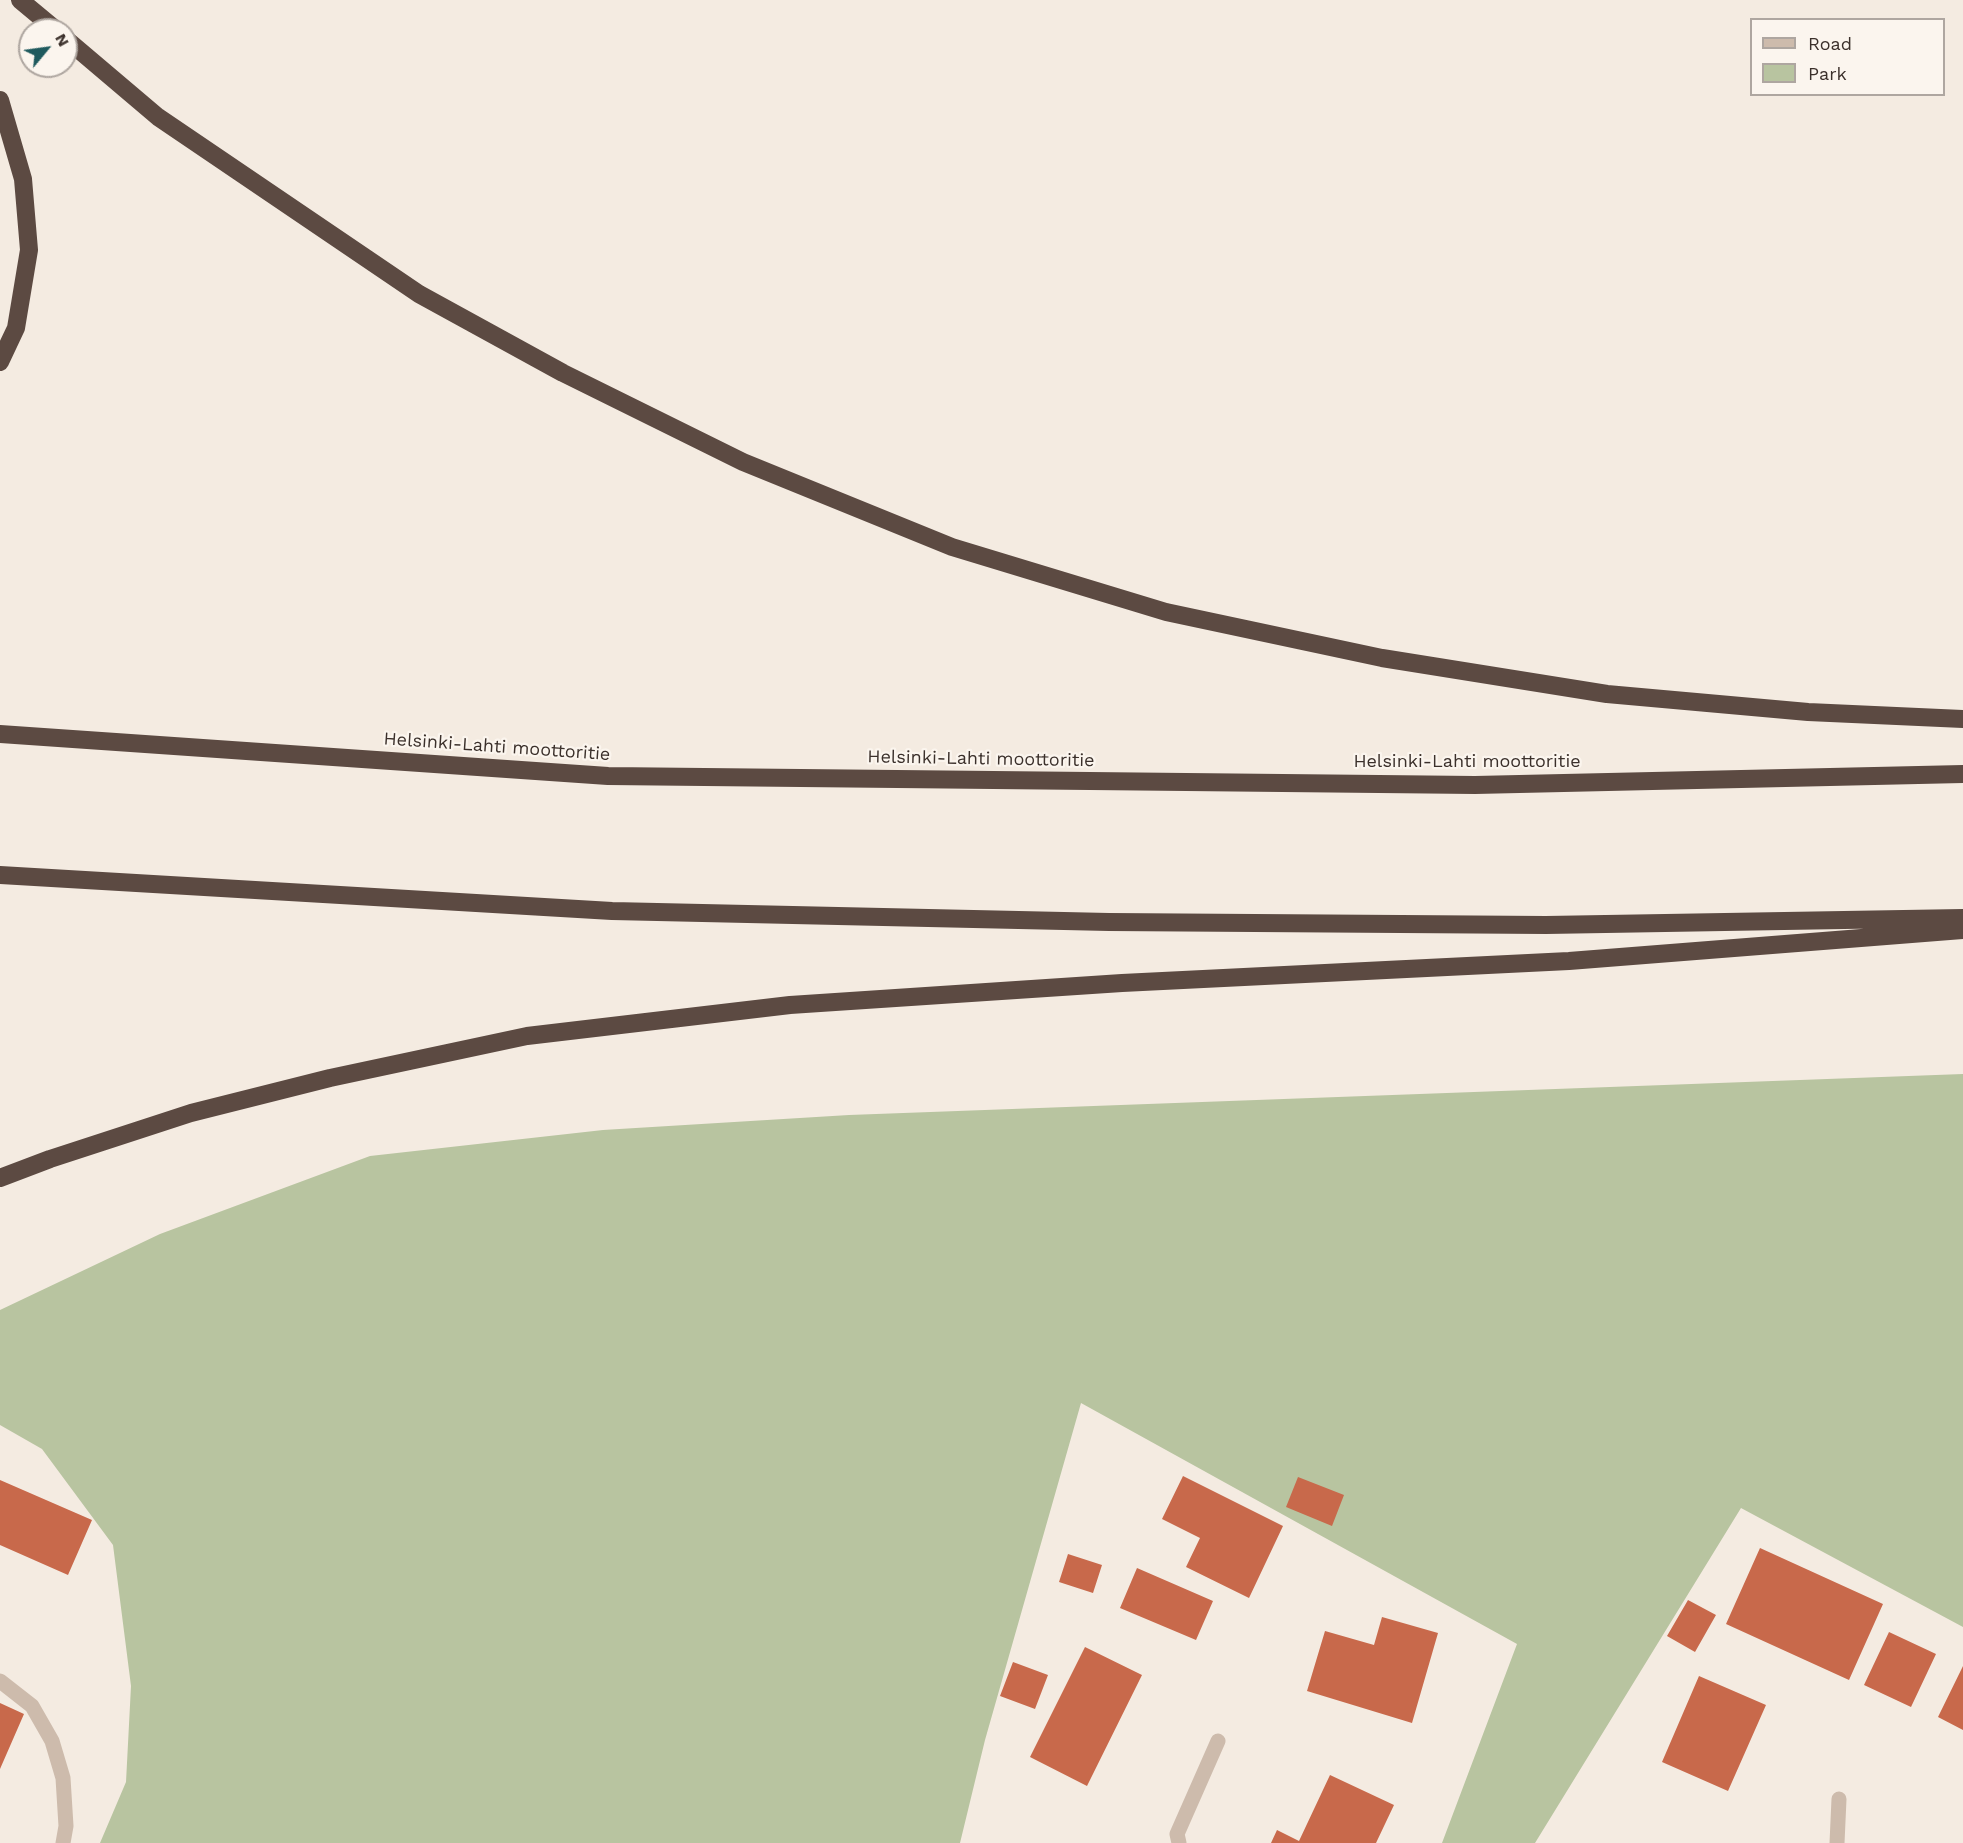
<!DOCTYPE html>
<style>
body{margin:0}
#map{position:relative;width:1963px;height:1843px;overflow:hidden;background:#f4ebe1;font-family:"Work Sans",sans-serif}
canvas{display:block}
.legend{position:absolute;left:1750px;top:18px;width:195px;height:78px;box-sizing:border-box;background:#fbf5ee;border:2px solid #aea6a0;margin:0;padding:8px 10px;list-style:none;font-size:18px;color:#3b302b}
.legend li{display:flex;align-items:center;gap:12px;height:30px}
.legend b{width:30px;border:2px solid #aea6a0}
.north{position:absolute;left:18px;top:18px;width:60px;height:60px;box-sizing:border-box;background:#fbf5ee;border:2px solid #aea6a0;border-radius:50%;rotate:61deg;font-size:16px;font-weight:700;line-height:24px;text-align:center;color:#3b302b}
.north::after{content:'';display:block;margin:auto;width:21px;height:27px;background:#1f5a5e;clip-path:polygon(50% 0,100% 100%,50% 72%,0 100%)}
</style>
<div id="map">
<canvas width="1963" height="1843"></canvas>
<ul class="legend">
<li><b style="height:8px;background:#cdbbac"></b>Road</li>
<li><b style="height:16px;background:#b8c4a0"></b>Park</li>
</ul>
<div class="north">N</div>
</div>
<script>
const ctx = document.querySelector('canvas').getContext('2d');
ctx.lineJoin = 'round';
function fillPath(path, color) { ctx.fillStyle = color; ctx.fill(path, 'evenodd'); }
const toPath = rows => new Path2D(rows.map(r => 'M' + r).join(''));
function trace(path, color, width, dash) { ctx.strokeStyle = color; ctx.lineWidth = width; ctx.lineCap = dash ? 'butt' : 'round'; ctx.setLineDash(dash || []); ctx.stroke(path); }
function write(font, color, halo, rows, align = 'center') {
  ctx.font = font + ' "Work Sans",sans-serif'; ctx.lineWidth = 4.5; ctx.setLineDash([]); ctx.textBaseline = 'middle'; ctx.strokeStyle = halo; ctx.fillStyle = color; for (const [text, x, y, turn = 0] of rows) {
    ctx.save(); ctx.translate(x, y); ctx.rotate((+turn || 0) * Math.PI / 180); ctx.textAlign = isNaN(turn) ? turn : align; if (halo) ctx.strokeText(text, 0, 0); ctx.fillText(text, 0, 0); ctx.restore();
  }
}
fillPath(toPath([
 [1963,1074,1963,1627,1741,1508,1535,1843,1442,1843,1517,1644,1081,1403,985,1740,960,1843,100,1843,126,1782,131,1686,113,1545,42,1449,0,1425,0,1310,160,1234,370,1156,603,1130,849,1115]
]), '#b8c4a0');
fillPath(toPath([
 [1183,1476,1283,1526,1249,1598,1186,1567,1200,1538,1162,1519],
 [1298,1477,1344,1495,1332,1526,1286,1507],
 [0,1480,92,1520,68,1575,0,1545],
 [1760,1548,1883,1604,1849,1680,1726,1624],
 [1068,1554,1102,1565,1093,1593,1059,1582],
 [1137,1568,1213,1601,1196,1640,1120,1608],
 [1688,1600,1716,1615,1695,1652,1667,1636],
 [1382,1617,1438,1633,1412,1723,1307,1691,1325,1631,1374,1645],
 [1889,1632,1936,1654,1911,1707,1864,1685],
 [1085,1647,1142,1675,1087,1786,1030,1757],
 [1013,1662,1048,1675,1035,1709,1000,1696],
 [1963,1666,1963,1730,1938,1717],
 [1699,1676,1766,1705,1728,1791,1662,1762],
 [0,1703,24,1714,0,1769],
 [1330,1775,1394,1805,1376,1843,1271,1843,1277,1830,1299,1841]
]), '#c8694b');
trace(toPath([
 [0,1681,32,1706,52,1741,63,1778,66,1826,63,1843]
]), '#cdbbac', 15);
trace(toPath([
 [1179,1843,1177,1834,1218,1741],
 [1837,1843,1839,1799]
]), '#cdbbac', 15);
trace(toPath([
 [20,0,56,30],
 [66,39,158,117,419,294,563,373,743,462,952,547,1166,612,1382,658,1607,694,1808,712,1963,719],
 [0,100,23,179,29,250,16,328,0,362],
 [0,734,608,776,1475,785,1963,774],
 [0,875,612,911,1109,922,1546,925,1963,918],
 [0,1178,50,1159,191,1113,330,1078,527,1036,790,1005,1122,983,1569,961,1963,930]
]), '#5c4a42', 18);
write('18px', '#3b302b', '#fbf5ee', [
 ["Helsinki-Lahti moottoritie",497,747,4],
 ["Helsinki-Lahti moottoritie",981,759,1],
 ["Helsinki-Lahti moottoritie",1467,762]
]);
</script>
